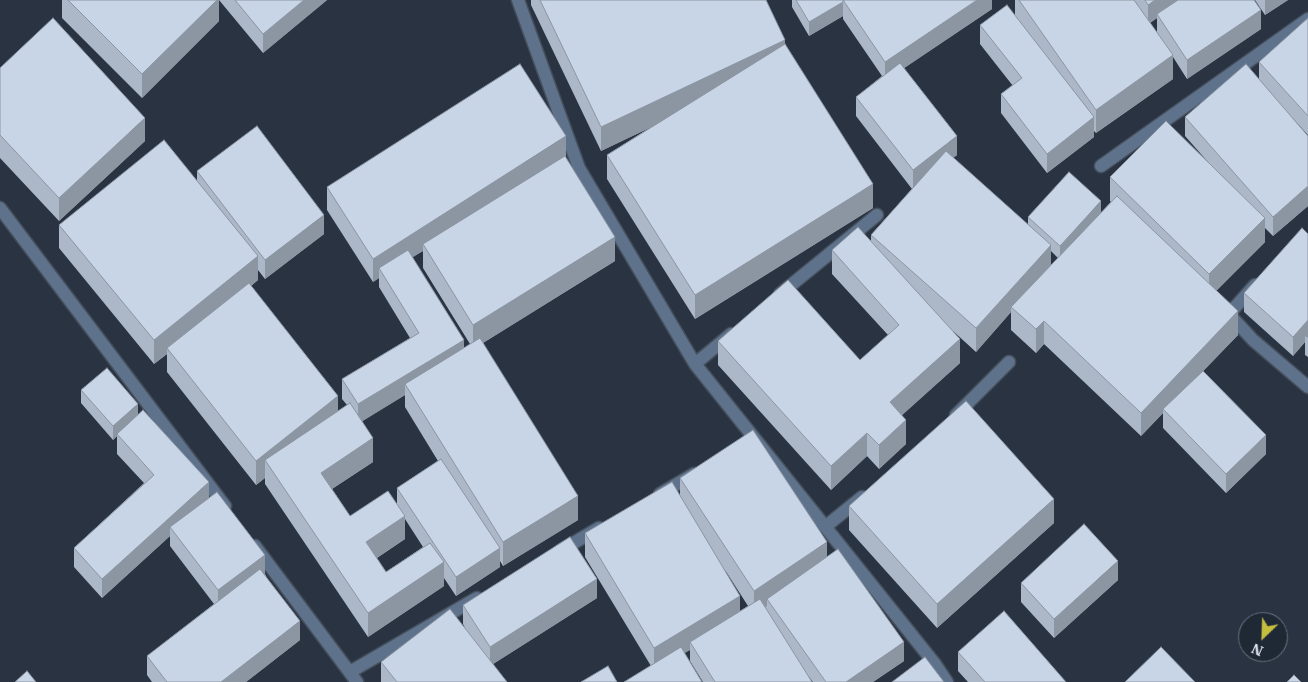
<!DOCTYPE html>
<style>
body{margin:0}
#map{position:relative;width:1308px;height:682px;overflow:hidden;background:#293341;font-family:"IBM Plex Serif",serif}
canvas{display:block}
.north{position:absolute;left:1238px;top:612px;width:50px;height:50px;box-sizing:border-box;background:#1f2936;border:1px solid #6a727e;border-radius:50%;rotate:204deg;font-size:14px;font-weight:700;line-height:20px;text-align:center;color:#dae0e9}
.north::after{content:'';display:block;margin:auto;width:18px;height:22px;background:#c4bd3e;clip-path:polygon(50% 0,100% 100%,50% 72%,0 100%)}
</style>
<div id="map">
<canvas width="1308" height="682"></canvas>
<div class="north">N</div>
</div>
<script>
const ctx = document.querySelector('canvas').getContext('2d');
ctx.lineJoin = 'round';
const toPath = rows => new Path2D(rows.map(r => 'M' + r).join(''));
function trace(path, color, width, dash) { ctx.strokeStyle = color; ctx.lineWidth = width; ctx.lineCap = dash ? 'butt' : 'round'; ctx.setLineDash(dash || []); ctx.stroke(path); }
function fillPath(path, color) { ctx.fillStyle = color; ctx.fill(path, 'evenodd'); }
const minor = toPath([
 [518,0,579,168,695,364,935,664,947,682],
 [1101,166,1308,19],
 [0,208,225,506],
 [1255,285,1229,314,1253,340,1308,387],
 [780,294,877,215],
 [695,364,731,334],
 [956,415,1009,362],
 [660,494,694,474],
 [825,527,862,497],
 [255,546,357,682],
 [560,551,599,528],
 [350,672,477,598]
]);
trace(minor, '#454f5c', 15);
trace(minor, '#5f728b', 12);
fillPath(toPath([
 [62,0,327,0,263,53,219,0,219,21,142,98,62,18],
 [531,0,766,0,785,44,873,208,695,319,607,179,607,155,651,127,601,151,531,5],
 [792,0,992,0,992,9,904,68,957,155,953,158,1028,225,1028,217,1101,213,1111,202,1110,201,1110,177,1208,162,1185,136,1185,117,1259,80,1259,62,1308,18,1308,135,1286,111,1308,136,1308,206,1273,236,1265,228,1265,242,1216,291,1238,335,1203,371,1266,454,1226,493,1163,428,1163,413,1141,436,1044,344,1036,353,1011,330,1011,312,976,352,953,331,960,363,902,415,906,444,879,469,867,456,831,490,718,365,718,341,860,360,888,335,832,274,832,250,871,241,871,235,912,189,856,116,856,97,882,76,843,19,843,16,809,36,792,7],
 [1051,251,1058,258,1051,266],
 [1015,0,1254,0,1261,29,1187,79,1173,57,1173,79,1096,133,1094,131,1094,137,1047,173,1001,113,1001,94,1013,86,980,44,980,25,1015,15],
 [1157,18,1157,33,1150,23],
 [1255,0,1288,0,1265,15],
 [0,68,145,141,59,221,0,158],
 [566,158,615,261,483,343,578,520,503,566,500,561,500,567,456,596,444,578,444,586,368,637,265,484,265,478,256,485,167,372,167,354,154,364,59,248,59,225,197,181,197,171,324,234,265,279,258,270,258,280,251,286,338,411,347,405,342,399,342,379,410,338,379,287,379,278,373,282,327,210,327,187],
 [423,251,423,268,470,344,464,348,412,257],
 [405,395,405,407,438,461,397,488,397,504,350,516,332,489,373,462,362,421],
 [405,519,423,547,386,572,377,558,405,539],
 [1308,234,1308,357,1305,355,1305,342,1293,356,1244,312,1244,293],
 [81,390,138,415,209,498,265,574,300,640,246,682,152,682,147,675,147,656,214,604,170,546,170,536,102,598,74,567,74,548,144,483,117,454,117,436,113,440,81,403],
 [680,478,827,557,904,661,873,682,813,682,805,672,812,682,703,682,690,661,690,650,684,653,651,666,585,557,585,533,680,495],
 [725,570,748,606,740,611],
 [849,506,1054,523,937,628,849,530],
 [1118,580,1054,638,1021,602,1021,583],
 [597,598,493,664,507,682,381,682,381,662,466,630,463,624,463,605],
 [958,652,1066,682,968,682,958,671]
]), '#acb7c7');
fillPath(toPath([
 [217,0,219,0,219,21,142,98,142,74],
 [304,0,327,0,263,53,263,34],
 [977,0,992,0,992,9,885,81,885,62],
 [1155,0,1184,0,1157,14,1157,18,1148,24,1148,5],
 [1265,0,1288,0,1265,15],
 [843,2,843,16,809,36,809,22],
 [1261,10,1261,29,1187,79,1187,60],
 [785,40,785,64,601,151,601,127],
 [1173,55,1173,79,1096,133,1096,110],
 [1094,117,1094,137,1047,173,1047,154],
 [145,118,145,141,59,221,59,198],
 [566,136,566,160,423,244,423,251,384,275,379,268,379,278,373,282,373,259],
 [957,136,957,155,913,189,913,170],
 [873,184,873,208,695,319,695,295],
 [1308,186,1308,206,1273,236,1273,217],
 [1101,201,1101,214,1060,259,1060,246],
 [324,215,324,234,265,279,265,260],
 [1265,218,1265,242,1209,298,1209,274],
 [615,237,615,261,473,349,473,325],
 [1051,245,1051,269,1011,307,1011,312,976,352,976,328],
 [258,256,258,280,169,352,167,348,167,354,154,364,154,340],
 [1238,311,1238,335,1165,411,1163,409,1163,413,1141,436,1141,413],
 [1308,320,1308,338,1305,336,1305,342,1293,356,1293,337],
 [1044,321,1044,344,1036,353,1036,329],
 [960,339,960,363,890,426,890,402],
 [464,340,464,359,405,384,405,395,358,424,358,404],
 [338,396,338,420,265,460,265,478,256,485,256,461],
 [138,404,138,417,117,434,117,436,113,440,113,426],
 [906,420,906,444,879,469,879,445],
 [867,433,867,456,831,490,831,466],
 [1266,435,1266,454,1226,493,1226,474],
 [373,438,373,462,321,496,321,473],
 [209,482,209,501,170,527,170,536,102,598,102,579],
 [578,496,578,520,503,566,503,542],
 [1054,499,1054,523,937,628,937,604],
 [405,516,405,539,366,565,366,542],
 [827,542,827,566,767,599,767,606,754,615,754,591],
 [500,548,500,567,456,596,456,577],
 [265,555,265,574,218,609,218,590],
 [1118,561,1118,580,1054,638,1054,619],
 [444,562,444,586,368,637,368,613],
 [597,579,597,598,490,666,490,647],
 [740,596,740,620,690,642,690,650,654,671,654,648],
 [300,621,300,640,246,682,221,682],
 [904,642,904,661,873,682,846,682]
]), '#8c95a2');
const building = toPath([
 [68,0,217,0,142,74,68,0],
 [235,0,304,0,263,34,235,0],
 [540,0,766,0,785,40,601,127,540,0],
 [796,0,844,0,843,2,809,22,796,0],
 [843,0,977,0,885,62,843,0],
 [1019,0,1134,0,1173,55,1096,110,1019,0],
 [1145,0,1155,0,1148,5,1145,0],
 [1178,0,1254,0,1261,10,1187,60,1157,14,1178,0],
 [1007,5,1094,117,1047,154,1001,94,1022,78,980,25,1007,5],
 [53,18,145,118,59,198,0,135,0,68,53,18],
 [1308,18,1308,116,1259,62,1308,18],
 [785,44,873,184,695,295,607,155,785,44],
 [900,63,957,136,913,170,856,97,900,63],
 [520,64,566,136,373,259,327,187,520,64],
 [1246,64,1308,136,1308,186,1273,217,1185,117,1246,64],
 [1166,121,1265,218,1209,274,1110,177,1166,121],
 [257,126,324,215,265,260,197,171,257,126],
 [164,140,258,256,154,340,59,225,164,140],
 [946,151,1051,245,976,328,871,235,946,151],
 [565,156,615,237,473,325,423,244,565,156],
 [1069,172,1101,201,1060,246,1028,217,1069,172],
 [1117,196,1238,311,1141,413,1044,321,1036,329,1011,307,1117,196],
 [858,227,960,339,890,402,906,420,879,445,867,433,831,466,718,341,788,280,860,360,899,325,832,250,858,227],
 [1302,228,1308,234,1308,320,1293,337,1244,293,1302,228],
 [408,250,464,340,358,404,342,379,419,333,379,268,408,250],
 [249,283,338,396,256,461,167,348,249,283],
 [480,338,578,496,503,542,405,384,480,338],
 [107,368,138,404,113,426,81,390,107,368],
 [1203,371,1266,435,1226,474,1163,409,1203,371],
 [966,401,1054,499,937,604,849,506,966,401],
 [350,403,373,438,321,473,350,516,388,491,405,516,366,542,386,572,430,543,444,562,368,613,265,460,350,403],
 [143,410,209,482,102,579,74,548,154,475,117,434,143,410],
 [753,430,827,542,754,591,680,478,753,430],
 [441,459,500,548,456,577,397,488,441,459],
 [672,482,740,596,654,648,585,533,672,482],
 [217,492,265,555,218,590,170,527,217,492],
 [1084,524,1118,561,1054,619,1021,583,1084,524],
 [570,537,597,579,490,647,463,605,570,537],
 [838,549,904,642,846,682,826,682,767,599,838,549],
 [260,569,300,621,221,682,167,682,147,656,260,569],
 [760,599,812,682,715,682,690,642,760,599],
 [450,609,507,682,397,682,381,662,450,609],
 [1004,611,1066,682,985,682,958,652,1004,611],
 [681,647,702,682,624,682,681,647],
 [1161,647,1195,682,1125,682,1161,647],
 [925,657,944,682,892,682,925,657],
 [608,666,617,682,581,682,608,666],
 [27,671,36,682,15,682,27,671],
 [1294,675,1301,682,1287,682,1294,675]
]);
fillPath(building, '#c8d5e7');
trace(building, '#8c95a2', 1);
</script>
